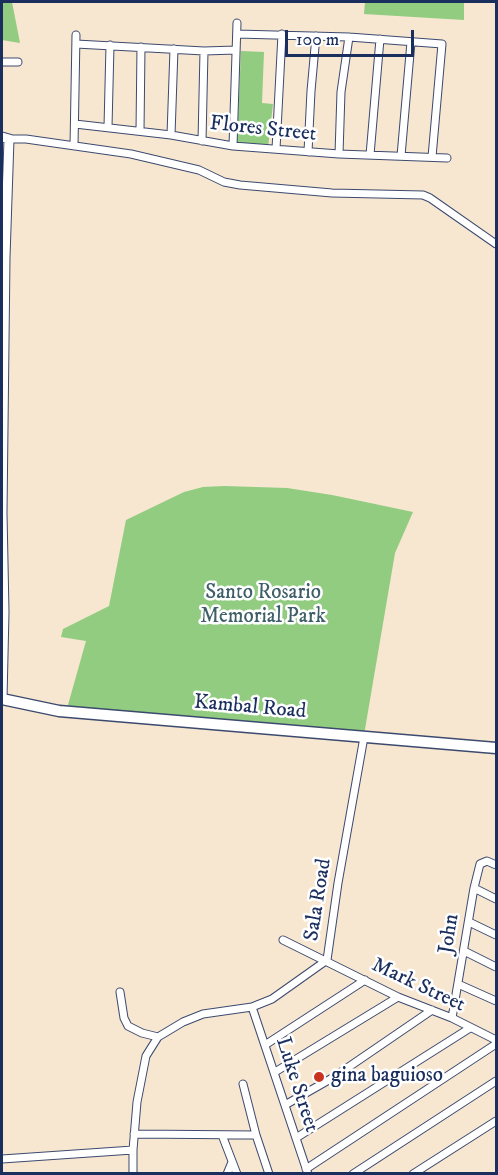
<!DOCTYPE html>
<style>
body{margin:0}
#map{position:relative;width:498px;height:1175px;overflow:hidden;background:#f7e6d0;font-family:"IM FELL DW Pica",serif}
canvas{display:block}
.frame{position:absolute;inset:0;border:3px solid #1b2f5e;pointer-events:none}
.scale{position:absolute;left:285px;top:30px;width:129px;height:27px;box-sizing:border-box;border:3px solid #1b2f5e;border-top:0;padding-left:8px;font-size:18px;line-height:21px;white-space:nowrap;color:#1b2f5e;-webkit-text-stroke:4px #fff;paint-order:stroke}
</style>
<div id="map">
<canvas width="498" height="1175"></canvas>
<div class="frame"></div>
<div class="scale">100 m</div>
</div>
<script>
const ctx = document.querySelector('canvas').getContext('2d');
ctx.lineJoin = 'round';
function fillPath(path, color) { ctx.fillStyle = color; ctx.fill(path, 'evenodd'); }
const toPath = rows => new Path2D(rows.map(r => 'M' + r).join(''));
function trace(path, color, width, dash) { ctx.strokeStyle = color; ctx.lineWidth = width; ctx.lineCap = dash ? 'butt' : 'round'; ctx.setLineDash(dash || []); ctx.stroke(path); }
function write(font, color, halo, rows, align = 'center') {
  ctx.font = font + ' "IM FELL DW Pica",serif'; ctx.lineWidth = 5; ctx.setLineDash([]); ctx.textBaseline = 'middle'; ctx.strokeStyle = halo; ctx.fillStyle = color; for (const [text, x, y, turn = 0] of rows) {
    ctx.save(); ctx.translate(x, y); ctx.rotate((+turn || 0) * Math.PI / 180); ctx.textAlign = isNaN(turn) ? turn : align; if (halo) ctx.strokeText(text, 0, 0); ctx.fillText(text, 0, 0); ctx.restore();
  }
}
fillPath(toPath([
 [2,2,12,2,20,43,2,40],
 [365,2,464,2,464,20,364,14],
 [241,51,264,52,262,103,273,104,268,148,237,143],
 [224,486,287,488,332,495,413,512,395,553,364,735,66,712,86,641,61,637,63,629,109,606,126,520,184,492,203,487]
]), '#91cc80');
const minor = toPath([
 [237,34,349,37,442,44,432,157],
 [76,44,204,51,236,50],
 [2,62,18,62],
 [75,124,171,135,233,146,339,154,447,158],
 [108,127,110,45],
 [140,131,141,47],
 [171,135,174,49],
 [9,139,26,139,131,154,199,170,224,182,240,185,332,193,423,195,430,198,496,244],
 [202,141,204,51],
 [74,146,76,35],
 [233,146,237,23],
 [276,149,282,34],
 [308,152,311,91,316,36],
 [339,154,341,92,349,37],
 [370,155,380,39],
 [401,156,411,42],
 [474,888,496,899],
 [469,922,496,935],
 [283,940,398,997,452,1018,496,1040],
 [464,951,496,967],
 [458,984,496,1001],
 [120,992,124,1018,128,1026,142,1033,158,1037],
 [252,1007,308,1174],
 [452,1018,474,888,480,864,487,861,496,865],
 [265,1045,365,980],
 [275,1072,398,997],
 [243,1084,256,1135,269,1174],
 [285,1105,334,1077,432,1010],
 [134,1134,256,1135],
 [222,1135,237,1174],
 [296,1138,470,1028],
 [2,1159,133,1150,137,1102,146,1056,158,1037,183,1022,203,1014,252,1007,272,999,327,960,338,883,364,737],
 [306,1169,496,1044],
 [133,1174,133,1150],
 [227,1174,232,1162],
 [353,1174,496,1081],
 [413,1174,496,1121]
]);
const tertiary = toPath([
 [2,137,9,139,5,257,2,513,4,612,2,699]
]);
const secondary = toPath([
 [2,699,59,711,496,748]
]);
trace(minor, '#3c4a6f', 9);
trace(tertiary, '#3c4a6f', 11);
trace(secondary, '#3c4a6f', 13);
trace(minor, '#fff', 7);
trace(tertiary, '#fff', 9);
trace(secondary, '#fff', 10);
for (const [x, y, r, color] of [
 [319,1077,6,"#c8321e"]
]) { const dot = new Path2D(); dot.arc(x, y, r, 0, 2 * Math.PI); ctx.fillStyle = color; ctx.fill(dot); trace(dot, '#fff', 2); }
write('21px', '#1b2f5e', '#fff', [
 ["Flores Street",263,130,6],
 ["Kambal Road",250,708,5],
 ["Sala Road",319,900,-81],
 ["John",450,934,-81],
 ["Mark Street",418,986,25],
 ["Luke Street",296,1085,72]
]);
write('21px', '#3e5e68', '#fff', [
 ["Santo Rosario",263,594],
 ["Memorial Park",263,618]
]);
write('21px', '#1b2f5e', '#fff', [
 ["gina baguioso",331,1077]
], 'left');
</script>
